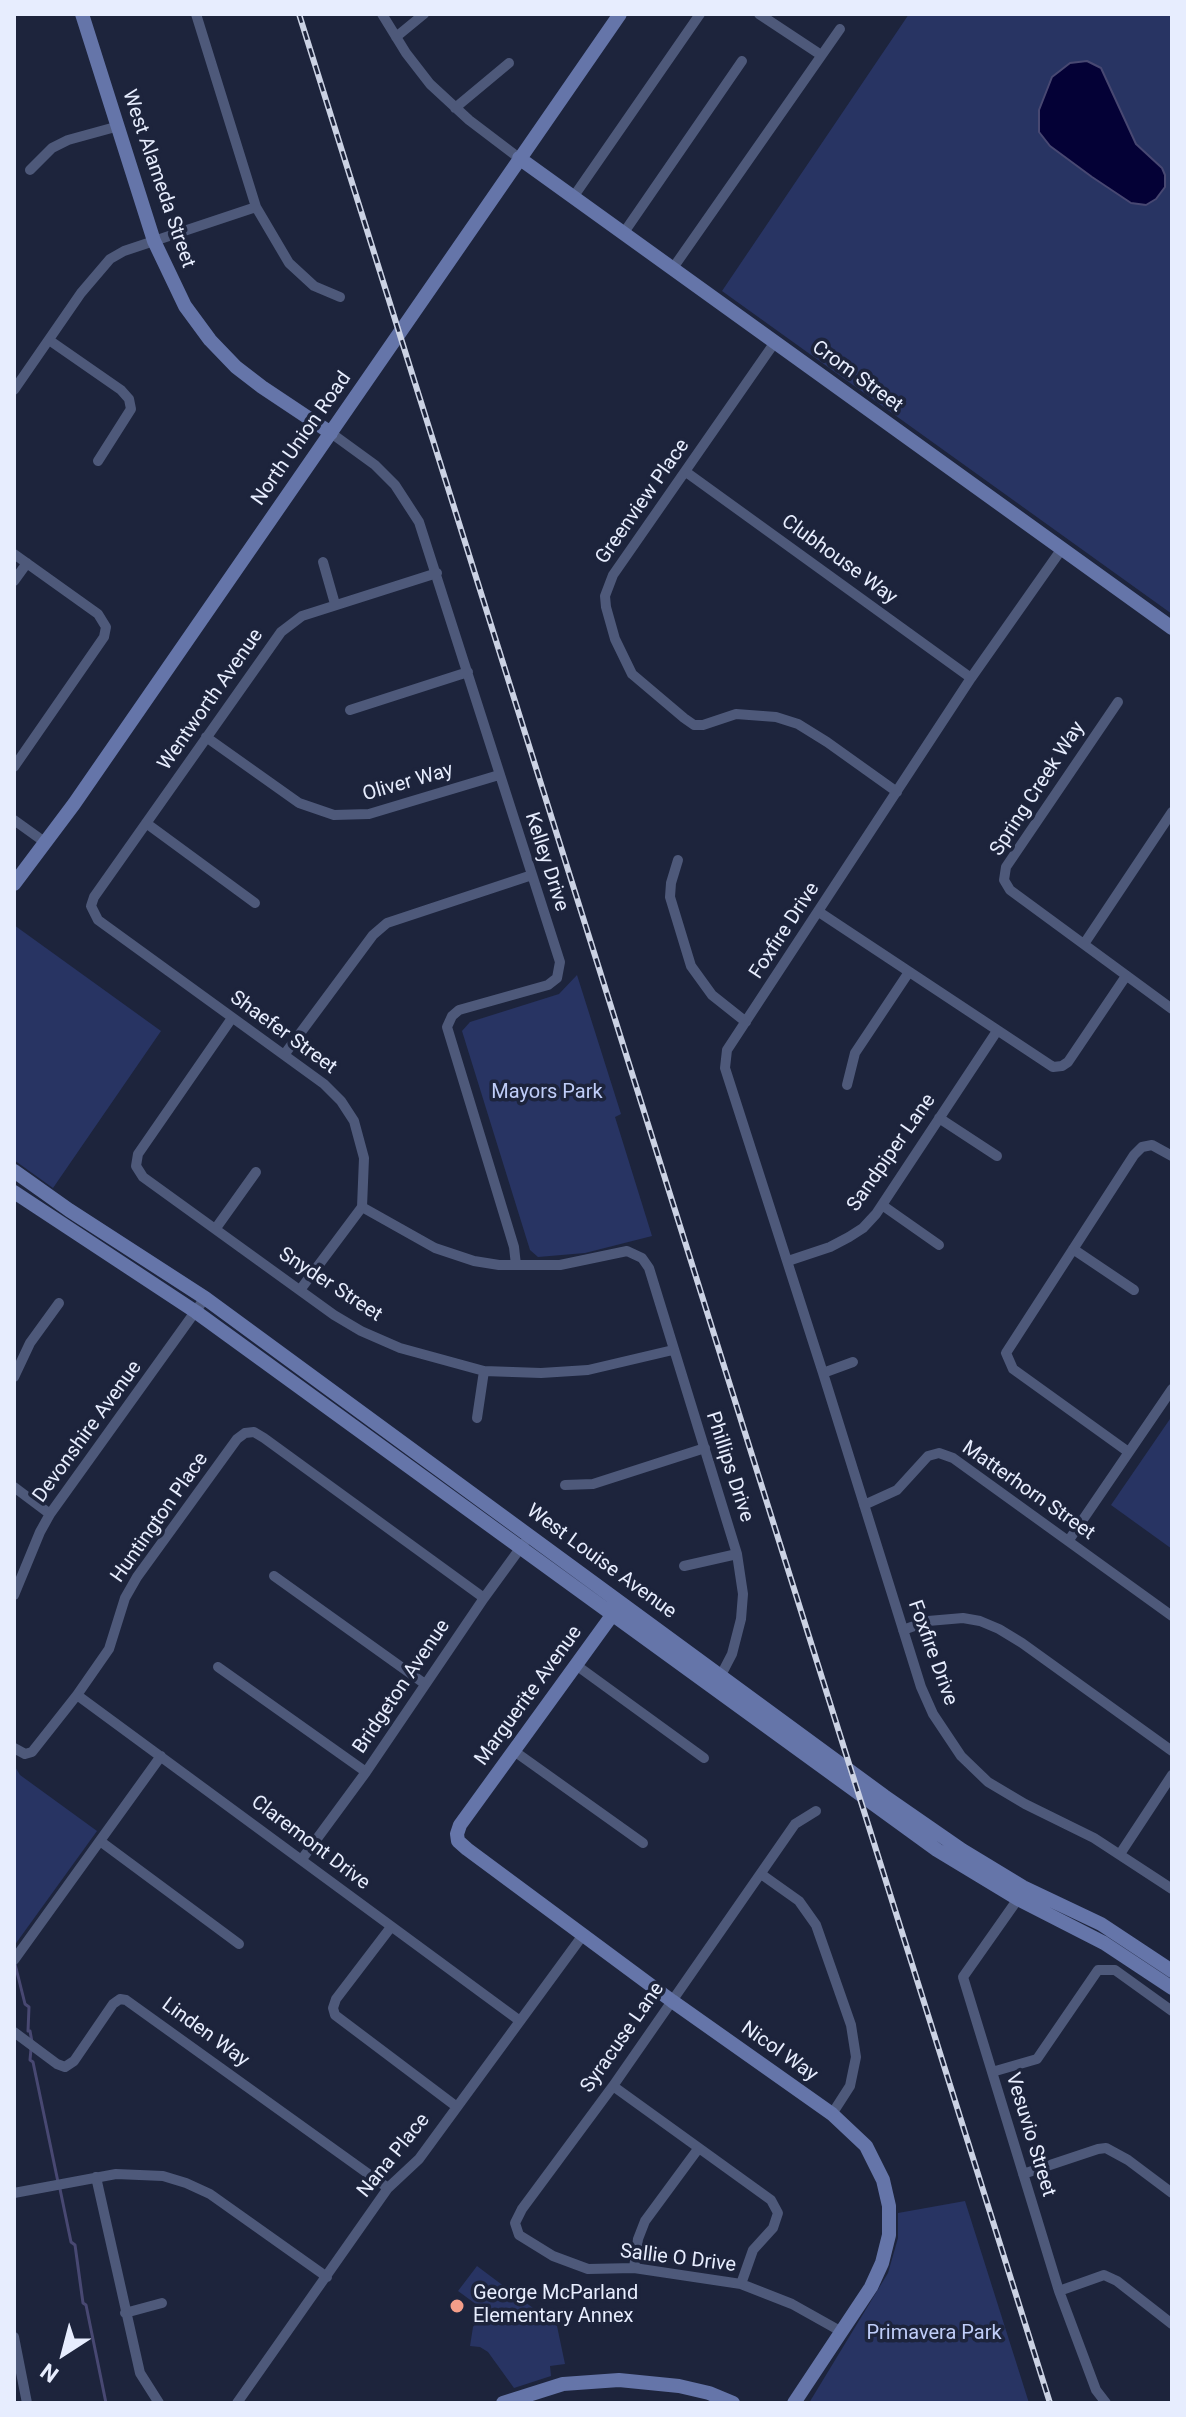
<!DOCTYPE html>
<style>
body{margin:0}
#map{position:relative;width:1186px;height:2417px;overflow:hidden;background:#1d243c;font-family:Roboto,sans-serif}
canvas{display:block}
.frame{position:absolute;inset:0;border:16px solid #e7edfe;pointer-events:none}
.north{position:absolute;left:24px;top:2313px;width:80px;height:80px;-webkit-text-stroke:6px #1d243c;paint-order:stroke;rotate:216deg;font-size:22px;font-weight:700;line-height:32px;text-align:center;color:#e7edfe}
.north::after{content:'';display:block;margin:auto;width:28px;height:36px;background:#e7edfe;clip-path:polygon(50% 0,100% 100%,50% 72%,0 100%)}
</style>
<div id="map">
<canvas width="1186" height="2417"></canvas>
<div class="frame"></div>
<div class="north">N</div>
</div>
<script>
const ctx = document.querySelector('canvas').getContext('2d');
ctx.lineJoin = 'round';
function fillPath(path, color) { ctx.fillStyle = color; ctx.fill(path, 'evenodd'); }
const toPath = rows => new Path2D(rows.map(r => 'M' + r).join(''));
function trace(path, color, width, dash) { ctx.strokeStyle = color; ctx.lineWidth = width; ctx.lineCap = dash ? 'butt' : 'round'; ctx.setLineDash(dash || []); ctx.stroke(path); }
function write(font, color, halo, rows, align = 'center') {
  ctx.font = font + ' Roboto,sans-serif'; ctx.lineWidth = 7; ctx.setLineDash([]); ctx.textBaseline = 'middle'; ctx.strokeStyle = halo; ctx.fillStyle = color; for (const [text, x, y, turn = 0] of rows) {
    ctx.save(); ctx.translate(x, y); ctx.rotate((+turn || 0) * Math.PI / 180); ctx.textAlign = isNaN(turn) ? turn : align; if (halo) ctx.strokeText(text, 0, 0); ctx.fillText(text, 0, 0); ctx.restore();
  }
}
fillPath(toPath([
 [909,14,1172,14,1172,614,722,291],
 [14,925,161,1031,53,1188,14,1160],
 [577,975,621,1114,615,1117,652,1236,585,1253,538,1257,530,1250,462,1031,470,1022,559,994],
 [1172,1416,1172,1549,1111,1505],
 [14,1765,20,1775,97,1831,14,1946],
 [965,2201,1029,2403,809,2403,888,2273,898,2238,898,2213],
 [477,2266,557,2326,565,2364,550,2366,551,2376,514,2388,488,2352,480,2347,470,2346,473,2327,484,2310,458,2291]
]), '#283463');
const water = toPath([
 [1087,61,1101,68,1136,144,1162,168,1165,175,1165,187,1156,199,1146,205,1131,203,1092,177,1050,146,1039,132,1039,110,1052,77,1070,63,1087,61]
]);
fillPath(water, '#040136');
trace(water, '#484872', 2);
trace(toPath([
 [15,1964,25,2004,29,2007,28,2031,30,2031,32,2042],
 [31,2049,30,2060,33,2062,58,2182],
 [60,2189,71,2242,75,2245,83,2303,86,2305,106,2403]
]), '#484872', 3);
trace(toPath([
 [196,14,256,207,289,263,314,286,340,297],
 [382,14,406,53,430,84,469,120,519,158],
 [759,14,821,55],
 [396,37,424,14],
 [455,108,509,63],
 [30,170,52,148,68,140,119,126],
 [574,196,700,14],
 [625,231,742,61],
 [673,268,840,29],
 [49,340,121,390,129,399,131,409,98,461],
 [775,342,613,575,605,596,606,607,615,639,632,674,684,718,694,725,703,725,736,714,776,717,798,724,827,742,897,792],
 [14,390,81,293,110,259,124,251,256,207],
 [331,433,375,465,395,485,419,522,560,962,557,978,548,985,459,1010,452,1016,447,1027,514,1247,516,1265],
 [686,472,971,678],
 [1061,550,971,678,727,1050,725,1068,823,1373,921,1687,933,1714,961,1756,988,1782,1025,1804,1094,1838,1172,1889],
 [14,554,98,614,106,627,104,637,14,767],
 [323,562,335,604],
 [14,581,27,563],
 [1118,702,1006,867,1004,880,1010,890,1172,1009],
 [350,710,468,672],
 [206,737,299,803,334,815,369,814,499,775],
 [14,820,46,843],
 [146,823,255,903],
 [678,860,671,883,670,897,691,966,712,995,746,1022],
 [819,912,1053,1067,1062,1066,1068,1062,1126,976],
 [1084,944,1172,812],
 [232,1018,138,1154,136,1166,143,1177,334,1315,361,1331,400,1348,484,1371,541,1373,588,1370,673,1350],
 [284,1055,373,935,387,923,532,875],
 [847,1085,855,1053,909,972],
 [939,1118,997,1156],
 [882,1205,939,1245],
 [362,1207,435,1248,474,1261,499,1265,560,1265,627,1251,642,1258,649,1268,737,1554,743,1594,741,1619,732,1654,719,1679],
 [216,1228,256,1172],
 [1073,1249,1134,1290],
 [788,1261,830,1247,849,1237,863,1228,876,1214,997,1031],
 [300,1290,362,1207,364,1158,354,1121,341,1101,324,1084,98,920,91,906,94,897,281,632,302,616,437,573],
 [823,1373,853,1362],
 [14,1377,30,1343,59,1303],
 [477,1418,484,1371],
 [1127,1451,1013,1369,1006,1353,1134,1155,1142,1147,1152,1145,1172,1156],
 [565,1485,593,1484,705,1448],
 [14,1487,50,1514],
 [864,1505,897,1490,928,1456,939,1453,953,1458,1172,1616],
 [1069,1540,1172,1389],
 [684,1566,737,1554],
 [274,1576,425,1684],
 [14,1595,40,1532,50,1514,205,1298],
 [903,1630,928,1621,963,1618,980,1621,999,1629,1022,1643,1172,1751],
 [576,1665,704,1758],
 [218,1667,366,1772],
 [77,1695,520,2021],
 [14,1748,25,1754,32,1752,77,1695,109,1649,125,1598,137,1577,237,1439,245,1433,254,1432,264,1438,484,1598],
 [514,1751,643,1843],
 [816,1811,795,1824,613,2086,522,2209,515,2223,519,2235,553,2256,588,2269,634,2268,741,2284,792,2304,842,2332],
 [100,1841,239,1944],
 [1120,1854,1172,1775],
 [302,1859,366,1772,484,1598,524,1543],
 [761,1874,799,1901,816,1925,851,2025,856,2057,850,2086,832,2114],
 [1020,1896,963,1977,1059,2291,1096,2390,1106,2403],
 [391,1927,336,1999,333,2008,335,2015,457,2107],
 [14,1960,161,1756],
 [14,2032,57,2064,65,2067,74,2061,113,2004,120,1999,126,2000,388,2188],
 [992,2072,1037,2059,1098,1970,1115,1970,1172,2011],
 [613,2086,771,2200,778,2213,773,2228,753,2250,741,2284],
 [1023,2174,1098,2149,1106,2148,1128,2160,1172,2193],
 [96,2177,140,2373,159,2403],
 [14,2193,116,2174,163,2176,186,2183,210,2194,327,2277],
 [634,2268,638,2239,645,2221,698,2149],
 [1059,2291,1104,2275,1117,2281,1172,2324],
 [125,2313,162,2303],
 [14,2337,27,2403],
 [237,2403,388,2188,419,2159,583,1935]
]), '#4e597a', 10);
trace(toPath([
 [82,14,154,241,185,306,210,340,236,367,262,387,331,433],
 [519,158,1172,628],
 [14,884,74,804,620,14],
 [14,1171,69,1210,205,1298,884,1796,962,1850,1023,1887,1101,1924,1172,1971],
 [14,1192,196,1312,937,1850,1018,1899,1104,1943,1172,1988],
 [618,1607,460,1825,457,1834,458,1841,467,1849,672,2001,832,2114,866,2146,883,2180,889,2206,889,2235,882,2263,871,2287,794,2403],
 [503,2403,563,2384,619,2380,679,2386,709,2393,733,2403]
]), '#6575a9', 14);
const rail = toPath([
 [299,14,1050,2403]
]);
trace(rail, '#cbd2e4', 6);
trace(rail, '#1d243c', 3, [9]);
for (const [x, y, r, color] of [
 [457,2306,8,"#f49e89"]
]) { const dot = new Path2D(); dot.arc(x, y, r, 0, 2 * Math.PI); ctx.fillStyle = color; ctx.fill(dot); trace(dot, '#1d243c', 3); }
write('20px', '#e7edfe', '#1d243c', [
 ["West Alameda Street",158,179,71],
 ["Crom Street",857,377,36],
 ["North Union Road",302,439,-55],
 ["Greenview Place",643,502,-55],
 ["Clubhouse Way",839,560,36],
 ["Wentworth Avenue",211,700,-55],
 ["Oliver Way",408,783,-16],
 ["Spring Creek Way",1038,789,-57],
 ["Kelley Drive",546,862,72],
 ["Foxfire Drive",785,931,-57],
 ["Shaefer Street",283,1033,36],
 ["Sandpiper Lane",892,1153,-55],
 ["Snyder Street",330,1285,33],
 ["Devonshire Avenue",88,1432,-54],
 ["Phillips Drive",729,1467,72],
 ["Matterhorn Street",1028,1491,35],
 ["Huntington Place",160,1518,-55],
 ["West Louise Avenue",601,1562,36],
 ["Foxfire Drive",932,1653,70],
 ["Bridgeton Avenue",402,1687,-56],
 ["Marguerite Avenue",529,1696,-54],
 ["Claremont Drive",310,1843,37],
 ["Linden Way",205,2033,36],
 ["Syracuse Lane",623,2038,-55],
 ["Nicol Way",779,2052,35],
 ["Vesuvio Street",1030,2135,73],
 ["Nana Place",394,2156,-51],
 ["Sallie O Drive",678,2259,7]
]);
write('20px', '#bfcdf8', '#1d243c', [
 ["Mayors Park",547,1093],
 ["Primavera Park",934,2334]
]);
write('20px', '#e7edfe', '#1d243c', [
 ["George McParland",473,2294],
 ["Elementary Annex",473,2317]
], 'left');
</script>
